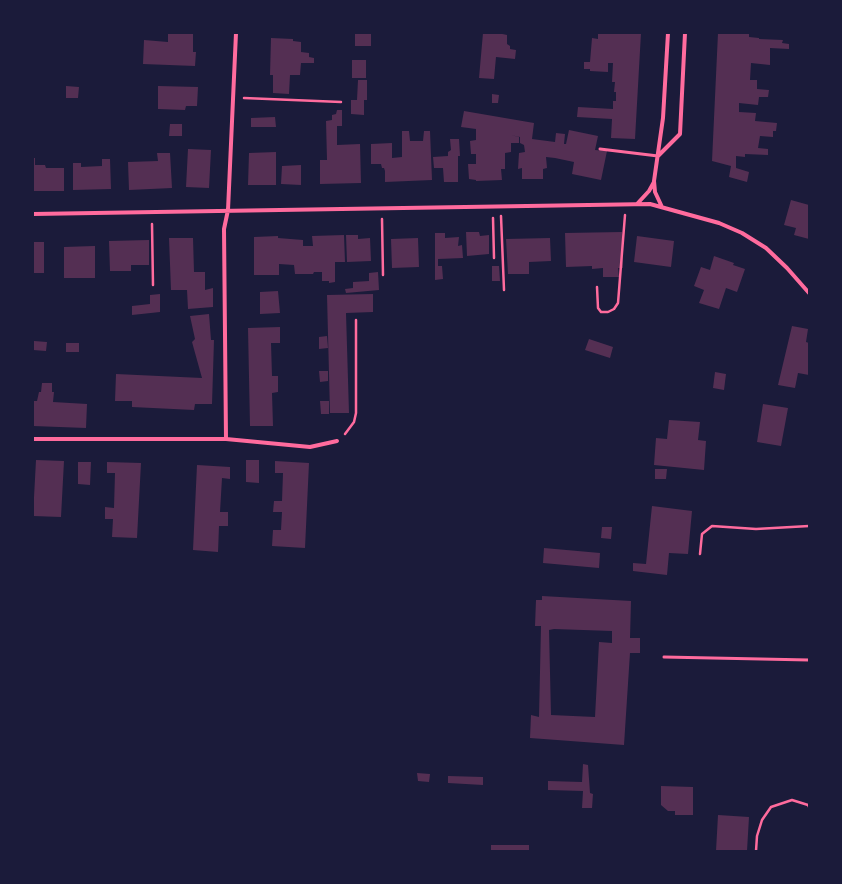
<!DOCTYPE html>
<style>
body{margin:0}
#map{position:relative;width:842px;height:884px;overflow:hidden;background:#1b1b3a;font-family:"PT Sans",sans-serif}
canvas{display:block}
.frame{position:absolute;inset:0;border:34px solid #1b1b3a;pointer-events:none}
</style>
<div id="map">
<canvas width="842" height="884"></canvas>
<div class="frame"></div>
</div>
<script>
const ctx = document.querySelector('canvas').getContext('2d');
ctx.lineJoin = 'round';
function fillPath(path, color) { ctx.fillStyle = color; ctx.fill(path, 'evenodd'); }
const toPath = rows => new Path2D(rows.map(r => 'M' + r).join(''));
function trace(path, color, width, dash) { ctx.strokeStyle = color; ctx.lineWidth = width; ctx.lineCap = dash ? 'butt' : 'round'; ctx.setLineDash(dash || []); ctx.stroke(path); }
fillPath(toPath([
 [168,33,193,33,193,52,196,52,195,66,143,64,144,40,168,42],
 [355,33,371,33,371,46,355,46],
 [483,33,498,33,507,35,507,44,510,46,510,49,516,50,515,59,496,57,494,79,479,78],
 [598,33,641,33,635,139,611,138,612,119,577,117,578,107,613,109,613,101,616,101,616,92,614,92,615,82,612,82,613,63,608,63,608,72,590,71,590,69,584,69,584,62,590,62,592,38,598,39],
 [718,33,749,33,749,37,759,38,759,39,783,40,782,43,789,44,789,49,770,48,770,65,751,63,750,80,757,80,757,89,769,90,768,97,759,97,758,105,739,103,739,112,756,113,755,121,777,123,776,131,773,131,773,137,760,136,758,148,768,149,768,155,745,154,745,157,736,156,736,168,749,172,747,182,729,177,731,166,712,161],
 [271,38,293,39,293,41,301,42,301,52,309,53,309,57,314,58,314,63,301,63,300,75,290,75,289,94,273,93,273,75,270,75],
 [352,60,366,60,366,78,352,78],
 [358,80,367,80,367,100,364,100,364,115,351,114,351,100,357,100],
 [66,86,79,87,78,98,66,98],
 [158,86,198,87,197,106,186,106,185,110,158,109],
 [492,94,499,95,498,103,492,103],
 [337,110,342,110,342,126,337,126,337,145,360,144,361,183,320,184,320,160,327,160,326,121,332,120,332,115,336,114],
 [464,111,534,123,532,139,555,142,556,133,565,134,564,144,566,144,569,130,598,136,595,150,607,151,601,180,572,174,574,162,555,158,546,157,547,168,543,169,543,179,522,179,522,168,518,169,519,153,525,152,524,145,520,143,520,137,511,135,519,137,519,143,511,143,511,152,505,153,505,169,501,169,502,180,476,181,476,180,469,179,468,164,476,164,476,154,471,154,470,141,476,140,476,129,461,127],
 [275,117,276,127,251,127,251,118],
 [170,124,182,124,182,136,169,136],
 [402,131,409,131,410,141,423,141,424,131,430,131,432,180,385,182,385,171,384,168,382,168,381,164,371,164,371,144,392,143,392,158,402,157],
 [450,139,459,139,460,156,458,156,458,182,444,182,443,168,434,168,433,157,448,156,448,152,451,150],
 [188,149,211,150,209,188,186,187],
 [276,152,276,185,248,185,249,153],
 [157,153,170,153,172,188,129,190,128,162,158,161],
 [33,158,35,158,35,165,45,165,46,168,64,168,64,191,33,191],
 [102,159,110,159,111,189,73,190,73,163,81,163,81,167,102,166],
 [301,165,301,185,281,184,282,166],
 [791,200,809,205,809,239,794,235,796,228,784,225],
 [466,232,479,232,480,236,489,235,489,254,467,256],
 [622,232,623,268,618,268,619,277,603,277,603,268,592,269,592,266,566,267,565,233],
 [435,233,445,233,445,238,459,237,458,246,462,245,463,258,438,259,438,266,442,266,443,279,435,280],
 [344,235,345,262,335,262,335,282,329,283,329,281,322,281,322,272,314,272,313,274,295,274,294,265,279,264,279,275,254,275,254,237,278,236,278,238,303,240,303,246,313,246,312,236],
 [346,235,358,235,358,239,370,238,371,261,347,262],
 [637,236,674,241,671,267,634,262],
 [169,238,193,238,194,272,205,272,205,290,213,288,213,307,188,309,187,290,171,290],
 [418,238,419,267,392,268,391,239],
 [550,238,551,261,529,262,529,274,508,274,506,239],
 [149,240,149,265,131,265,131,271,110,271,109,241],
 [33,242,44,242,44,273,33,273],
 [94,246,95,246,95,278,64,278,64,247],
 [714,256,734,263,733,265,745,269,737,292,726,288,719,309,699,303,704,290,694,286,701,267,710,270],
 [492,266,499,266,500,281,492,281],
 [378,272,379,290,346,293,345,289,353,288,353,282,369,281,369,273],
 [278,291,280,313,260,314,260,292],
 [160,294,160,312,132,315,132,306,150,304,150,295],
 [373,294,373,312,346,313,349,413,330,413,327,295],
 [209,314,211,340,214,340,212,404,195,404,194,410,132,407,132,401,115,401,116,374,202,378,192,342,195,339,190,316],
 [792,326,808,329,806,342,809,343,809,375,798,373,795,388,778,385],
 [280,327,280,343,271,343,272,376,278,376,278,392,272,393,273,426,250,426,248,328],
 [327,336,328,348,319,349,319,337],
 [589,339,613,347,610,358,585,350],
 [34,341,47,342,46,351,33,350],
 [66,343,79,343,79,352,66,352],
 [319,371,328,371,328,381,320,382],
 [715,372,726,374,724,390,713,388],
 [42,383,52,383,52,392,54,392,53,402,87,404,86,428,33,426,33,401,37,401,39,392,41,392],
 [320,401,329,401,329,414,321,414],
 [763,404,788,408,781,446,757,442],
 [669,420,700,422,698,440,706,441,704,470,654,465,656,438,667,439],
 [36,460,64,461,61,517,33,516],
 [246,460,259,460,259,483,246,482],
 [275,461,309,463,305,548,272,546,273,530,281,530,282,512,273,512,274,501,282,501,283,473,275,473],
 [78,462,91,462,90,485,78,484],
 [107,462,141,463,137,538,112,537,113,519,105,519,105,507,114,508,115,473,107,473],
 [197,465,230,467,230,479,222,478,220,512,228,512,228,526,219,526,218,552,193,550],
 [655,469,667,469,666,479,655,479],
 [652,506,692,511,688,554,669,553,667,575,633,571,633,563,646,564],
 [602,527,612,527,611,539,601,538],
 [544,548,600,553,599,568,543,563],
 [542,596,631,601,630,638,640,638,640,653,630,653,624,745,530,738,531,715,539,717,541,626,535,626,536,600,542,600],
 [554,629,612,631,612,643,599,642,595,717,551,715,549,630],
 [583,764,588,765,590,793,593,794,592,808,582,808,583,791,548,790,548,781,582,782],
 [417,773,430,774,429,782,418,781],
 [448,776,483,777,483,785,448,783],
 [661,786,693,787,693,815,675,815,675,811,668,811,661,805],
 [718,815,749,817,747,851,716,851],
 [491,845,529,845,529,851,491,851]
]), '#542f53');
trace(toPath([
 [244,98,341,102],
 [501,216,504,290],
 [493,218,494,258],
 [382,219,383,275],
 [152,224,153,285],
 [597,287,598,308,601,312,608,312,614,309,618,303,625,215],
 [345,434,354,422,356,413,356,320],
 [700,554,702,534,712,526,756,529,809,526],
 [756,851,757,836,762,820,771,807,792,800,808,805,809,807]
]), '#ff6b9d', 2.5);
trace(toPath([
 [600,149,658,156],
 [664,657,809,660]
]), '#ff6b9d', 3);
trace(toPath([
 [658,156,680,134,685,33],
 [637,204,649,191,654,182],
 [662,207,655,192,654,181,663,118,668,33],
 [33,214,650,204,719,223,742,233,766,248,787,268,809,293],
 [33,439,226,439,310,447,337,441],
 [226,439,224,229,228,210,236,33]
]), '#ff6b9d', 4);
</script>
